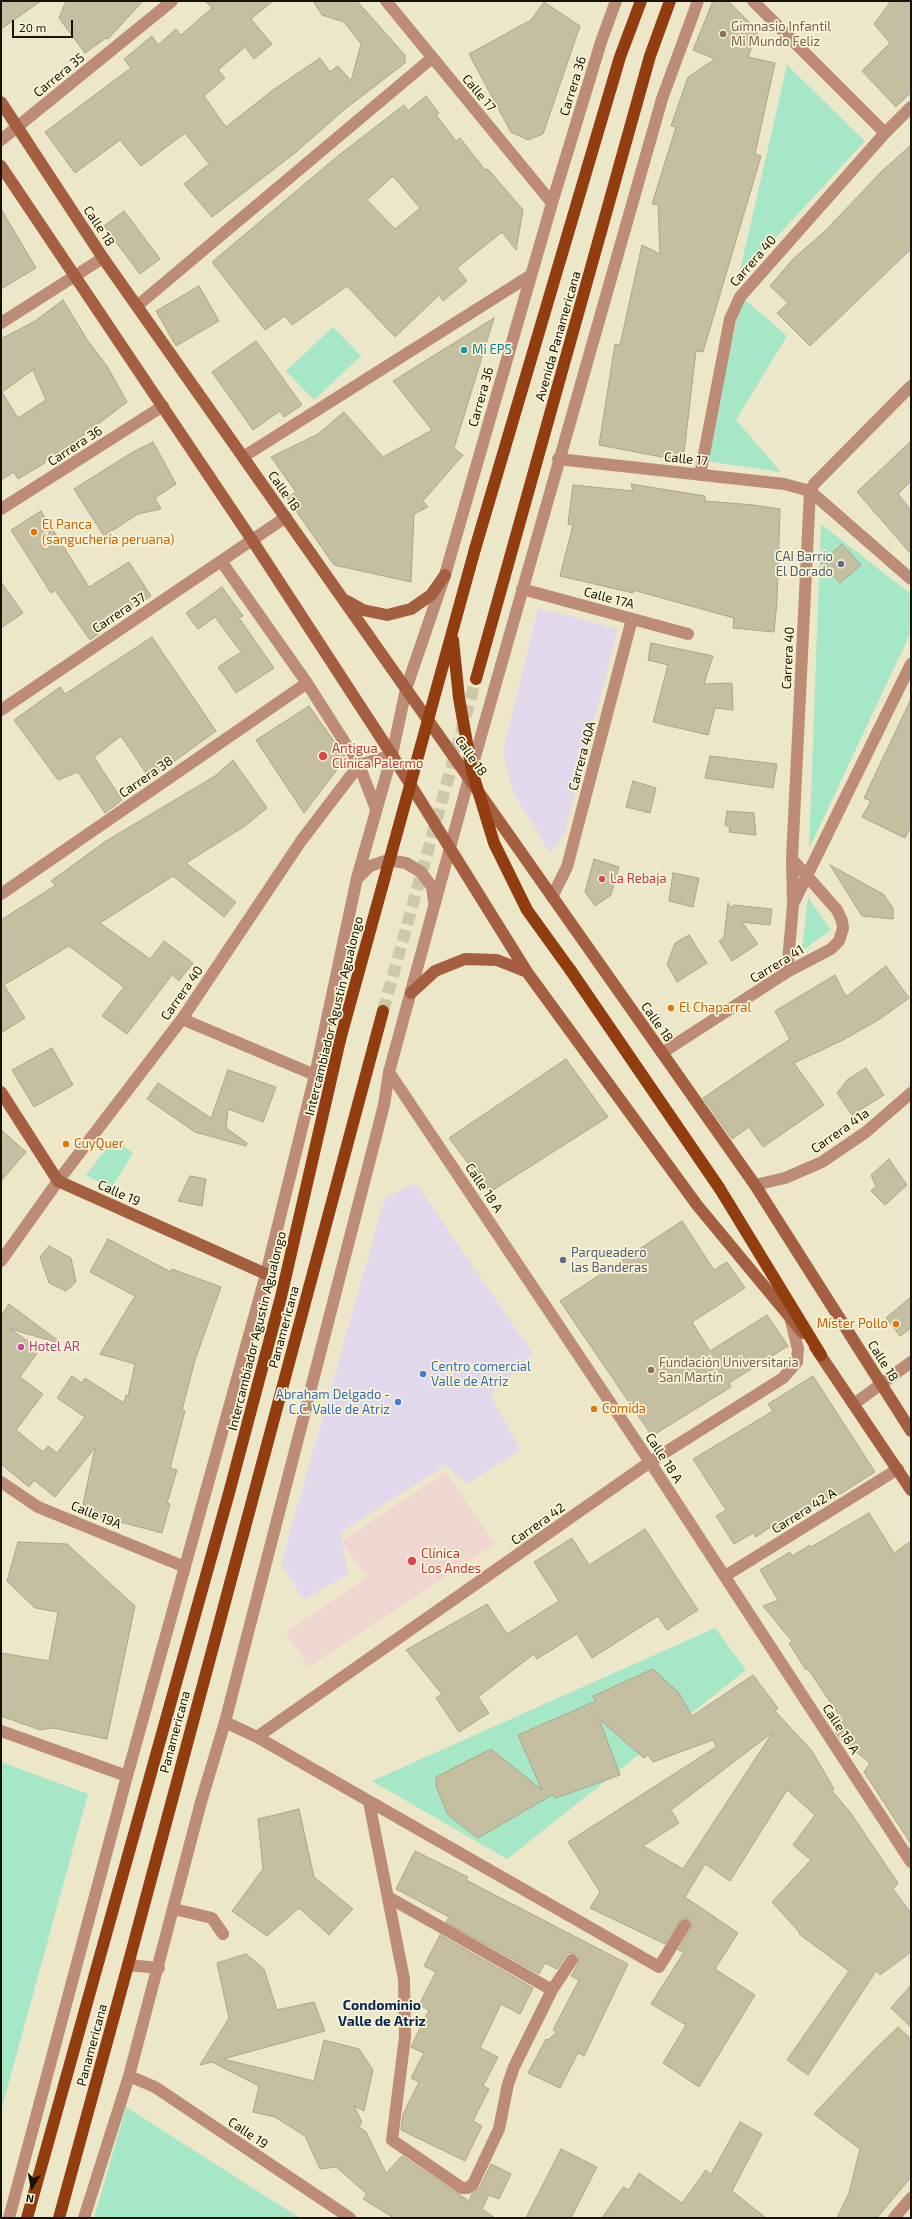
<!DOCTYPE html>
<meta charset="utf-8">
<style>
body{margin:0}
#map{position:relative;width:912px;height:2219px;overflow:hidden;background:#ede7c9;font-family:"Exo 2",sans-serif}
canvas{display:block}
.frame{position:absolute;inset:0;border:2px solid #151308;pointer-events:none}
.north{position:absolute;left:12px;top:2167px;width:40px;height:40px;-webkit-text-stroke:3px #faf4d6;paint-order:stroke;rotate:190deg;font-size:11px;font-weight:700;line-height:16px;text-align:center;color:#151308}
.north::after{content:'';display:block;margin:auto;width:14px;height:18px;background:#151308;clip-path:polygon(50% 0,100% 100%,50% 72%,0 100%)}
.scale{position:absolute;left:12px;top:20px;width:61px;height:18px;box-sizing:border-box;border:2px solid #151308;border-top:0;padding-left:5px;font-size:12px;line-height:14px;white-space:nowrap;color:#151308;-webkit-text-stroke:3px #faf4d6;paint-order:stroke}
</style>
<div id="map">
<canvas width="912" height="2219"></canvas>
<div class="frame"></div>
<div class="north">N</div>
<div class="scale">20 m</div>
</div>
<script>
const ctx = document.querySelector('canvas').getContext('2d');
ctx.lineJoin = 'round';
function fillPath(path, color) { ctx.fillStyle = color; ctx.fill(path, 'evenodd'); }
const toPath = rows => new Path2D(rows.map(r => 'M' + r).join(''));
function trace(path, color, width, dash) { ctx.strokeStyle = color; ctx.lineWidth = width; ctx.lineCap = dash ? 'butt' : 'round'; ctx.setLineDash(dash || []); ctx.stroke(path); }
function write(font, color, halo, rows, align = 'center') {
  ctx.font = font + ' "Exo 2",sans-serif'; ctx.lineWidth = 3.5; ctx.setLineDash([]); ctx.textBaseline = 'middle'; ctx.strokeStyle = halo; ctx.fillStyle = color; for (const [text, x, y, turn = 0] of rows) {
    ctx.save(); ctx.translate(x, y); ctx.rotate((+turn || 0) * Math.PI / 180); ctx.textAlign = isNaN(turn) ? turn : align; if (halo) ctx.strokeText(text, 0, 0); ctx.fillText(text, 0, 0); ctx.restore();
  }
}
fillPath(toPath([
 [538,608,618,629,564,834,550,853,513,792,503,750],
 [416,1183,533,1354,490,1395,521,1450,467,1484,446,1465,341,1532,348,1574,304,1600,281,1564,385,1198]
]), '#e2d8ec');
fillPath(toPath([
 [446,1472,495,1544,309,1667,285,1632,367,1578,342,1541]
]), '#f0d6d1');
fillPath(toPath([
 [787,65,865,141,738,279],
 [742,297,787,336,736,420,781,472,705,461],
 [333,327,361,356,314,400,286,371],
 [821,524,911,594,911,632,809,849],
 [808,897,831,930,802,951],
 [114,1139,133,1153,111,1189,86,1175],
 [715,1628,746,1670,507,1859,372,1781],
 [1,1762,88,1794,1,2111],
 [126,2107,300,2218,94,2218]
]), '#a6e7c8');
const building = toPath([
 [1,1,41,1,1,29,1,1],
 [66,1,143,1,108,39,106,38,85,53,59,18,66,1],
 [205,1,273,1,251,19,272,44,254,59,245,47,218,70,225,78,204,96,226,127,273,90,320,58,330,72,338,66,351,81,361,44,344,22,322,15,313,1,357,1,405,55,405,63,345,109,295,153,212,217,184,184,209,164,185,133,141,166,120,140,75,173,45,132,131,68,124,59,152,36,158,45,176,29,181,35,212,8,205,1],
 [713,1,728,1,758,31,748,57,775,63,755,154,761,156,703,352,696,351,683,461,599,445,615,344,620,345,642,245,660,254,658,205,652,204,676,127,671,126,688,77,715,59,693,50,713,1],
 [891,1,911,1,911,92,896,107,862,71,890,43,874,24,891,1],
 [544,2,580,26,543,134,528,140,511,132,469,54,531,20,544,2],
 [426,96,439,113,436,115,456,141,460,138,485,170,488,169,523,210,516,250,502,232,457,268,467,281,443,301,439,295,395,337,347,286,292,325,285,316,265,330,212,262,339,155,404,105,408,111,426,96],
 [393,176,420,208,395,229,367,200,393,176],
 [911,145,911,249,810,346,777,313,788,303,770,286,793,259,825,231,882,171,911,145],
 [1,209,36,268,1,289,1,209],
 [124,211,160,259,140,274,104,226,124,211],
 [199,286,219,321,176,346,156,311,199,286],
 [63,300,88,341,107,366,127,402,73,443,44,461,45,463,18,479,14,472,1,480,1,339,35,321,63,300],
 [33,370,46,400,18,418,2,392,33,370],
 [494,318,454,448,463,455,423,501,428,507,414,514,411,582,334,565,287,498,296,492,271,457,318,434,344,412,383,457,432,430,393,381,494,318],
 [256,341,302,405,284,417,280,411,253,430,212,372,256,341],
 [911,441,911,481,898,494,911,510,911,554,857,492,911,441],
 [153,442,176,484,155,498,161,509,138,514,104,536,74,489,131,453,153,442],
 [631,484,705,496,705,501,754,505,780,509,777,602,774,632,733,628,734,618,633,590,633,593,560,576,573,525,568,524,573,485,633,491,631,484],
 [41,511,89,587,129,562,151,596,110,621,112,624,90,640,55,590,51,593,11,530,41,511],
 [842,544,861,565,840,583,821,563,842,544],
 [1,582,23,613,1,628,1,582],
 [222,587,243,616,239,618,274,668,236,693,218,667,241,652,215,617,198,629,186,613,222,587],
 [152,637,216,731,150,779,121,736,94,757,122,800,105,813,78,772,58,780,14,720,60,687,65,694,152,637],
 [651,643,713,656,704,684,732,683,733,710,715,708,708,735,653,722,668,665,648,660,651,643],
 [911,699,911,826,905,838,862,817,871,801,864,798,911,699],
 [309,706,346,758,304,813,256,740,309,706],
 [710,756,777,764,773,788,705,778,710,756],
 [233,760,267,808,245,826,186,863,236,902,224,917,173,876,100,923,150,959,164,941,193,963,179,981,172,975,127,1034,102,1016,124,987,69,946,4,985,25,1018,1,1033,1,920,56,885,51,881,106,841,215,776,233,760],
 [633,781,656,788,650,813,626,807,633,781],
 [727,811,754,813,756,835,729,832,730,827,725,825,727,811],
 [594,859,619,867,611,895,595,906,585,892,594,859],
 [830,865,883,894,893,908,893,919,862,916,830,865],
 [673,873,699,878,693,907,669,901,673,873],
 [728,903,733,909,733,905,772,909,770,925,742,922,758,944,732,961,719,941,724,937,728,903],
 [689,935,707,963,677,982,667,964,675,943,689,935],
 [886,966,909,998,880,1019,843,1040,794,1063,824,1105,763,1147,749,1127,732,1139,703,1098,790,1039,775,1011,835,975,844,993,847,996,886,966],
 [52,1048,73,1085,34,1107,12,1070,52,1048],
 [566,1059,608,1117,490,1192,449,1138,566,1059],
 [866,1068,884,1095,852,1115,837,1093,848,1079,866,1068],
 [228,1070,276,1087,263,1122,228,1109,226,1128,247,1143,246,1146,195,1132,147,1099,158,1083,211,1118,228,1070],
 [1,1130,26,1152,1,1181,1,1130],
 [889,1159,907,1185,885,1205,871,1191,876,1186,871,1175,889,1159],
 [190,1176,206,1179,202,1206,178,1201,190,1176],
 [682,1221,714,1270,727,1262,745,1288,692,1322,710,1351,767,1315,788,1346,729,1383,731,1387,652,1436,560,1301,682,1221],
 [108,1239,171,1272,172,1269,221,1287,195,1360,182,1410,185,1411,170,1468,177,1470,167,1503,170,1504,162,1533,94,1515,83,1504,95,1448,55,1497,34,1480,29,1487,1,1464,1,1316,9,1304,60,1342,59,1343,10,1329,40,1349,20,1377,43,1394,16,1430,43,1452,48,1446,57,1453,85,1417,57,1398,72,1376,82,1383,85,1378,124,1403,126,1395,128,1396,135,1364,100,1354,135,1296,90,1272,108,1239],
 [49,1246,71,1258,76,1282,66,1291,49,1283,40,1257,49,1246],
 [911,1297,911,1328,900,1336,886,1318,911,1297],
 [813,1376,875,1472,829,1501,827,1497,774,1530,772,1526,756,1537,753,1533,734,1544,716,1516,726,1510,693,1459,773,1411,768,1404,813,1376],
 [869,1513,894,1553,911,1541,911,1844,864,1772,870,1763,839,1738,835,1731,841,1718,808,1669,806,1670,789,1643,792,1641,763,1606,778,1600,760,1570,790,1552,792,1556,810,1545,811,1547,869,1513],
 [645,1529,698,1610,667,1630,658,1616,592,1658,577,1634,537,1659,534,1654,478,1697,489,1713,459,1732,436,1698,442,1694,406,1650,487,1604,507,1634,559,1601,534,1562,572,1538,589,1565,645,1529],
 [18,1542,67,1544,135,1606,107,1739,53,1728,40,1730,1,1716,1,1653,49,1661,58,1612,35,1608,7,1581,18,1542],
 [653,1669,679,1693,692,1716,753,1675,778,1708,775,1711,812,1751,834,1789,832,1791,850,1812,898,1883,893,1889,911,1913,911,1952,880,1975,876,1971,808,2075,787,2060,849,1971,799,1934,800,1933,772,1902,811,1860,793,1845,815,1815,787,1790,730,1881,705,1864,685,1897,738,1933,715,1969,755,1995,699,2087,663,2063,686,2025,651,2004,684,1952,678,1950,691,1929,691,1921,686,1918,681,1919,665,1944,590,1908,600,1892,568,1842,716,1747,713,1740,653,1762,648,1755,644,1758,599,1719,620,1775,556,1798,552,1795,478,1838,448,1815,436,1786,436,1777,491,1749,542,1790,518,1735,596,1701,593,1696,653,1669],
 [773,1732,683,1869,643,1846,679,1823,671,1810,773,1732],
 [299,1809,314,1877,353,1909,329,1935,299,1908,267,1936,232,1911,263,1869,258,1819,299,1809],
 [415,1851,468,1877,466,1880,628,1964,584,2056,578,2053,560,2088,528,2073,546,2039,548,2040,557,2032,553,2030,579,1980,571,1976,578,1964,579,1956,573,1953,568,1953,557,1969,545,1963,539,1974,446,1922,449,1917,396,1889,415,1851],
 [440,1935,533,1988,520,2014,501,2004,480,2048,498,2057,483,2086,489,2089,473,2121,482,2126,465,2161,401,2130,403,2114,419,2082,411,2078,424,2053,411,2047,429,2010,419,2005,436,1972,424,1966,440,1935],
 [246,1954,264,1969,277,2010,314,2002,325,2031,223,2059,314,2081,324,2040,359,2049,373,2070,364,2111,354,2106,362,2122,359,2127,366,2132,386,2173,402,2156,469,2201,472,2194,480,2187,491,2164,511,2174,499,2199,489,2195,482,2209,495,2218,394,2218,363,2199,367,2194,336,2167,320,2169,305,2136,275,2117,253,2112,259,2086,212,2062,200,2065,229,2018,217,1963,246,1954],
 [911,1985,911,2027,891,2008,911,1985],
 [898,2027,911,2039,911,2177,877,2218,837,2218,849,2193,860,2149,814,2114,872,2052,898,2027],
 [740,2122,762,2134,732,2191,766,2218,602,2218,623,2187,629,2190,639,2173,682,2203,706,2170,711,2174,740,2122],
 [561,2149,597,2167,571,2218,526,2218,561,2149]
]);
fillPath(building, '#c5bfa2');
trace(building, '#aba589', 1);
trace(toPath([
 [383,1011,476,679]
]), '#cdc7ac', 12, [12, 6]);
trace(toPath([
 [386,1,552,203],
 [753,1,885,133],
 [1,140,172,1],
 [137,306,432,58],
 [1,323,103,258],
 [243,457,531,275],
 [558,459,784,484,810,491,911,579],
 [700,475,730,319,740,297,885,133,911,107],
 [1,509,163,406],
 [221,561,307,683,359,765,376,809],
 [522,589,688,634],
 [1,710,286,517],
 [358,878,370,866,388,860,406,863,421,872,432,887,434,902],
 [1,894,307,683],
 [552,897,567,867,632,619],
 [794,902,911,664],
 [787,972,793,905,792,859,810,491,814,484,911,386],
 [182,1019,315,1075],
 [662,1053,787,972,831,949,839,941,843,928,842,921,837,910,792,859],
 [389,1072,650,1462,911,1862],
 [755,1185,785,1178,822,1162,866,1132,911,1093],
 [1,1261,58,1181,182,1019,301,841,359,765,392,755],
 [854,1404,911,1362],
 [1,1482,38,1507,185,1567],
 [725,1576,898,1469],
 [225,1722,257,1737,659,1967,685,1925],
 [1,1731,127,1776],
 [257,1737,650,1462,783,1378,797,1362,798,1349,790,1317],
 [369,1802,404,1979,405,2037,392,2140,462,2188,468,2188,473,2184,499,2129,508,2084,514,2067,552,1990,572,1960],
 [388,1897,552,1990],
 [174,1909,212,1918,223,1934],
 [128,1965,159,1968],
 [129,2076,155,2087,350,2218],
 [9,2218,127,1776,266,1274,315,1075,357,878,392,755,406,689,445,575,552,203,601,42,616,1],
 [84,2218,129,2076,201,1802,225,1722,384,1105,389,1072,469,778,662,99,698,1],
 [894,2218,911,2198]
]), '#bd8c77', 12);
trace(toPath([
 [1,102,103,258,755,1185,911,1431],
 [1,166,252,540,392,755,527,972,697,1205,803,1333],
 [347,601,363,610,387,615,411,609,431,595,445,575],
 [411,993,435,971,465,959,497,960,527,972],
 [1,1092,58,1181,266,1274],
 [815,1347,911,1490]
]), '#a45f40', 12);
trace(toPath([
 [475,549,620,57,641,1],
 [476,679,650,56,670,1],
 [571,971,720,1189,821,1355],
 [27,2218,229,1493,281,1297,340,1040],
 [59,2218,128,1965,383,1011]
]), '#913d0f', 12);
trace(toPath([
 [453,640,459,698,472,771,494,843,527,910,571,971],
 [340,1040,475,549]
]), '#913d0f', 12);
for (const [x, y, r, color] of [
 [723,34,4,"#8d6e63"],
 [464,350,4,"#0f9aa8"],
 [34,532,4,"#e8710a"],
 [841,564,4,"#5c6f8a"],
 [323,756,5,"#e0444e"],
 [602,879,4,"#e0444e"],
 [671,1008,4,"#e8710a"],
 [66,1144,4,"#e8710a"],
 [563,1260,4,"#5c6f8a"],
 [896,1324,4,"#e8710a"],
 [21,1347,4,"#d1479c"],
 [651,1370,4,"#8d6e63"],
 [423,1374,4,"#3f7fe0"],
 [398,1402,4,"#3f7fe0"],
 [594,1409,4,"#e8710a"],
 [412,1561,5,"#e0444e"]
]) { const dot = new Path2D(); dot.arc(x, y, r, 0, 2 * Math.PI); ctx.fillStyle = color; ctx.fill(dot); trace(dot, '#faf4d6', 1.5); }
write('13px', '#785e54', '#faf4d6', [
 ["Gimnasio Infantil",731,27],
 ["Mi Mundo Feliz",731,42],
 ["Fundación Universitaria",659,1363],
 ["San Martín",659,1378]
], 'left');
write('13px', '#151308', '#faf4d6', [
 ["Carrera 35",59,75,-39],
 ["Carrera 36",573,86,-73],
 ["Calle 17",479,93,50],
 ["Calle 18",99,226,57],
 ["Carrera 40",753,261,-49],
 ["Avenida Panamericana",558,336,-74],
 ["Carrera 36",481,397,-74],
 ["Carrera 36",75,446,-33],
 ["Calle 17",686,459,6],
 ["Calle 18",284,491,55],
 ["Calle 17A",609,598,15],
 ["Carrera 37",119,613,-34],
 ["Carrera 40",788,658,-87],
 ["Calle 18",471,756,55],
 ["Carrera 40A",582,756,-75],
 ["Carrera 38",146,777,-35],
 ["Carrera 41",777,964,-31],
 ["Carrera 40",182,993,-55],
 ["Intercambiador Agustin Agualongo",334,1016,-76],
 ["Calle 18",657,1022,55],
 ["Carrera 41a",840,1131,-35],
 ["Calle 18 A",484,1188,56],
 ["Calle 19",119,1193,24],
 ["Panamericana",284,1327,-75],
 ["Intercambiador Agustin Agualongo",257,1331,-76],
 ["Calle 18",883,1361,58],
 ["Calle 18 A",664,1458,57],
 ["Carrera 42 A",804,1511,-32],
 ["Calle 19A",96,1515,22],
 ["Carrera 42",538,1524,-35],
 ["Calle 18 A",841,1729,57],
 ["Panamericana",175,1732,-75],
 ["Panamericana",92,2045,-75],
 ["Calle 19",248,2133,34]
]);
write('13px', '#0d838f', '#faf4d6', [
 ["Mi EPS",472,350]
], 'left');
write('13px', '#c56008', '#faf4d6', [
 ["El Panca",42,525],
 ["(sanguchería peruana)",42,540],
 ["El Chaparral",679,1008],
 ["CuyQuer",74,1144],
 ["Míster Pollo",888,1324,"right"],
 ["Comida",602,1409]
], 'left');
write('13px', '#4e5e75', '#faf4d6', [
 ["CAI Barrio",833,557],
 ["El Dorado",833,572],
 ["Parqueadero",571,1253,"left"],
 ["las Banderas",571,1268,"left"]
], 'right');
write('13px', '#be3a42', '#faf4d6', [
 ["Antigua",332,749],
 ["Clínica Palermo",332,764],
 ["La Rebaja",610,879],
 ["Clínica",421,1554],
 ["Los Andes",421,1569]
], 'left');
write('13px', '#b23c85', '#faf4d6', [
 ["Hotel AR",29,1347]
], 'left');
write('13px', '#366cbe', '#faf4d6', [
 ["Centro comercial",431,1367],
 ["Valle de Atriz",431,1382],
 ["Abraham Delgado -",390,1395,"right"],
 ["C.C. Valle de Atriz",390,1410,"right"]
], 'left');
write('bold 14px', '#052659', '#faf4d6', [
 ["Condominio",382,2005],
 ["Valle de Atriz",382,2021]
]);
</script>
